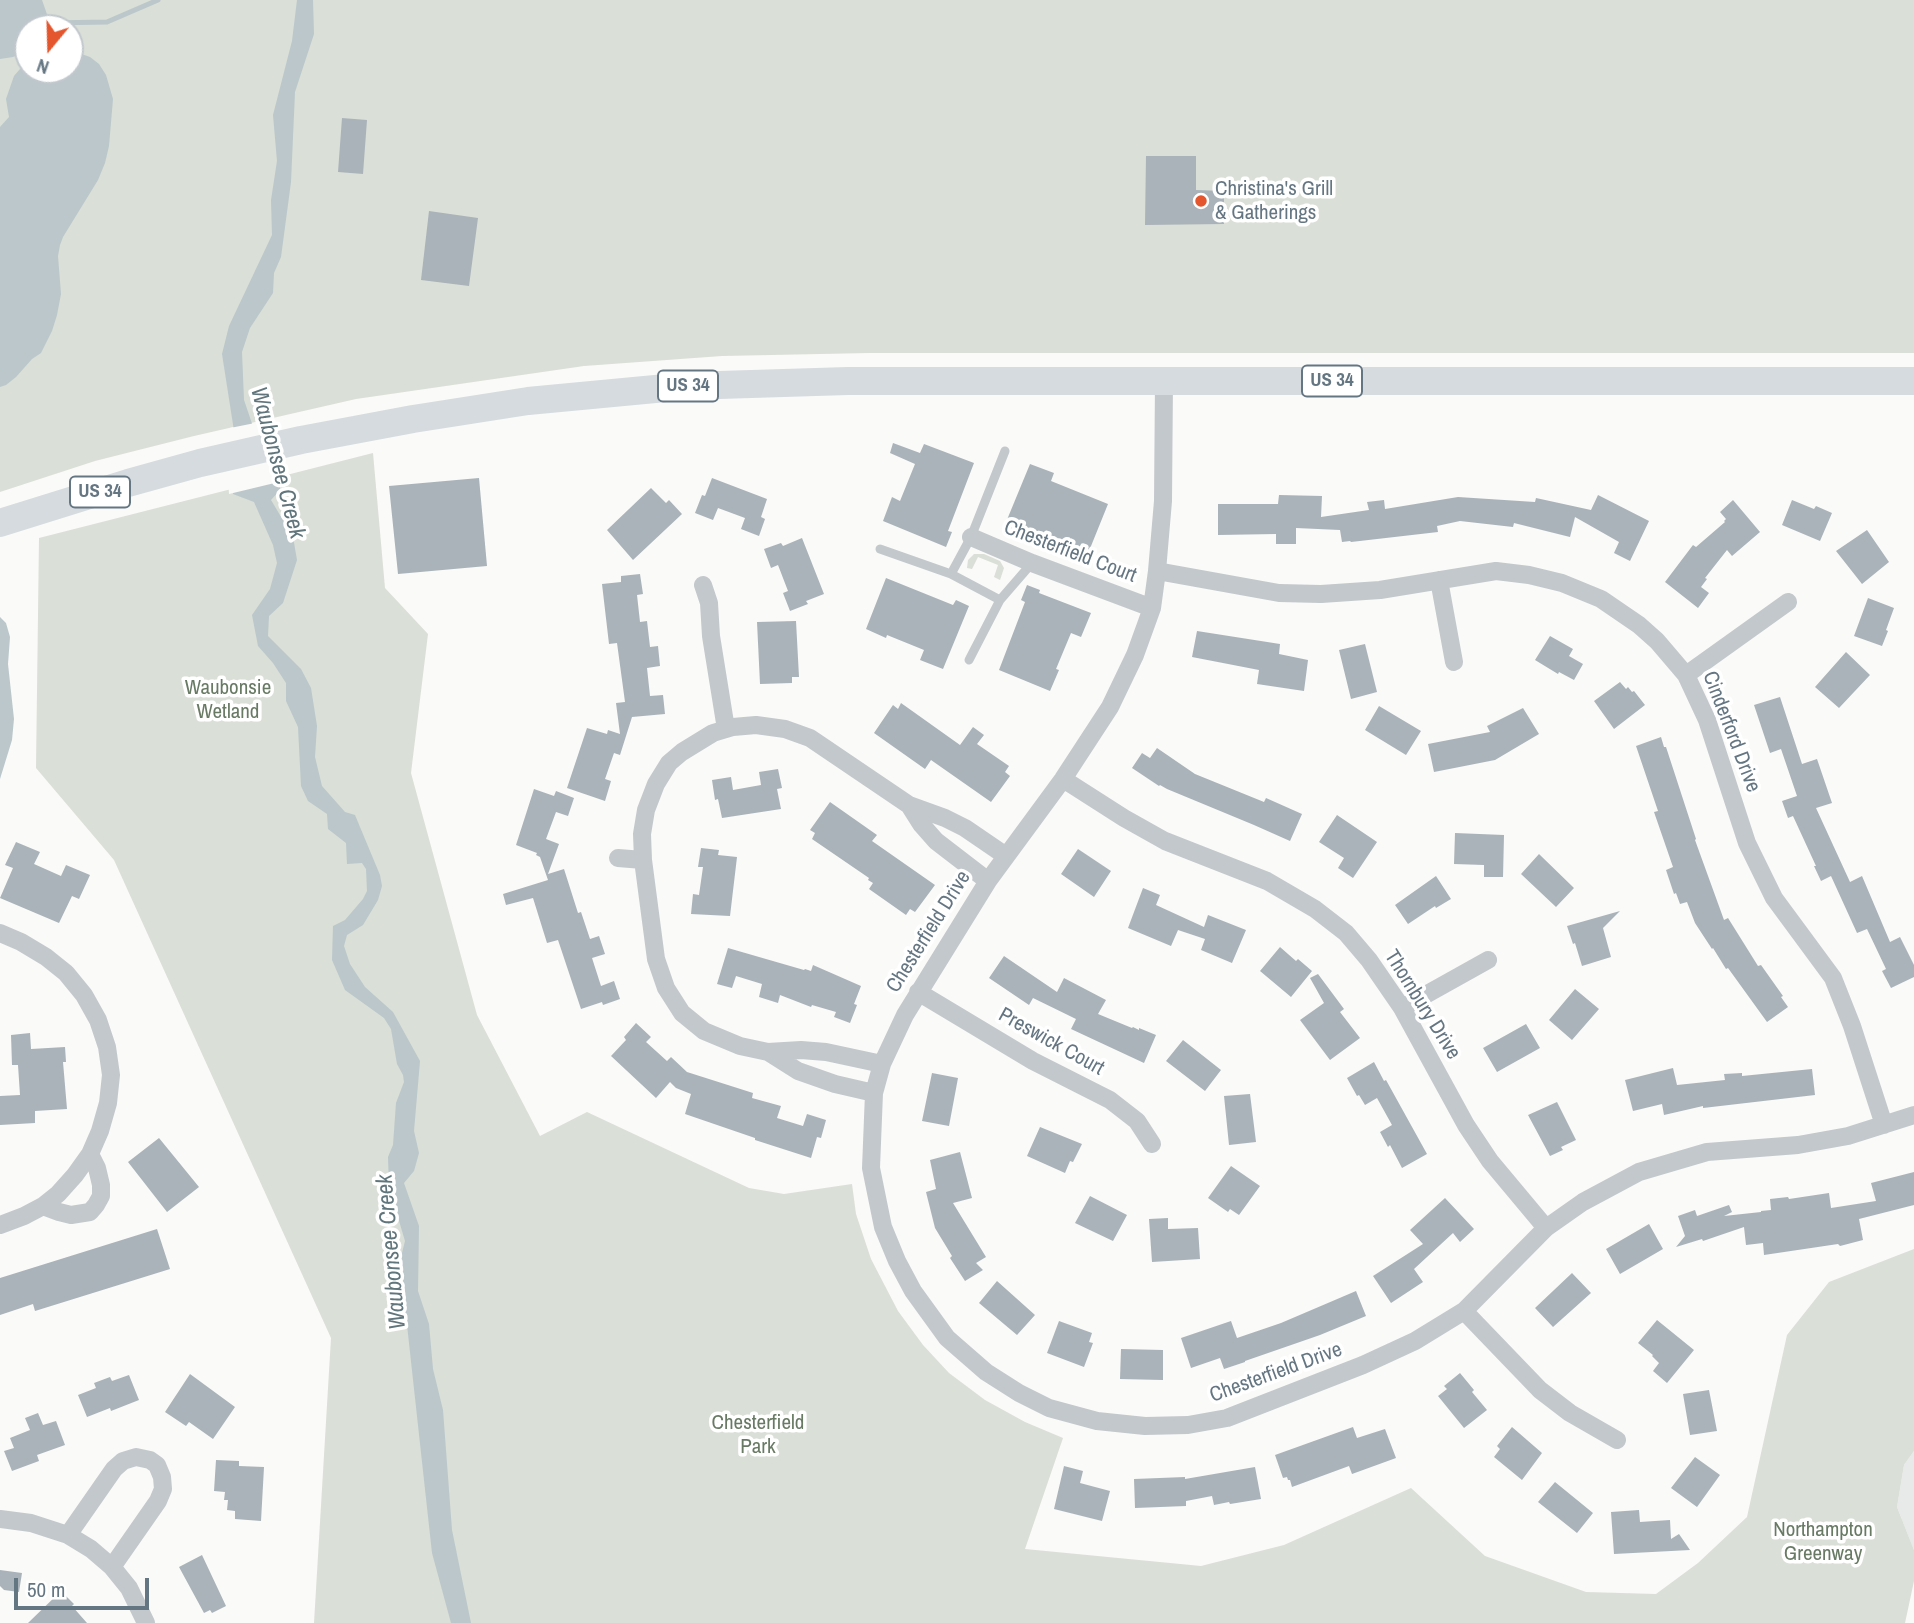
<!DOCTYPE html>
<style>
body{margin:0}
#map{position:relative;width:1914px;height:1623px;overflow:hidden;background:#fafaf8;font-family:"Archivo Narrow",sans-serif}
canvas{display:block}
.north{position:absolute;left:14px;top:14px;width:70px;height:70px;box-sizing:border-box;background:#fff;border:2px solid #c1c8cd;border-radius:50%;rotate:199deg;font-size:19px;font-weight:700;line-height:28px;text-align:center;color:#657683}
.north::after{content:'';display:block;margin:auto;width:24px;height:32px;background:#e4572e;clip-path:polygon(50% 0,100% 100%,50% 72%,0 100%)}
.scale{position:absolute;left:14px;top:1578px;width:135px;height:32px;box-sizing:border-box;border:4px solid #657683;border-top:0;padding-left:9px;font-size:21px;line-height:24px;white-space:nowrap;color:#657683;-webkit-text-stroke:5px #fff;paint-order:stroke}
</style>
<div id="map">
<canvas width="1914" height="1623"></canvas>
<div class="north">N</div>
<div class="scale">50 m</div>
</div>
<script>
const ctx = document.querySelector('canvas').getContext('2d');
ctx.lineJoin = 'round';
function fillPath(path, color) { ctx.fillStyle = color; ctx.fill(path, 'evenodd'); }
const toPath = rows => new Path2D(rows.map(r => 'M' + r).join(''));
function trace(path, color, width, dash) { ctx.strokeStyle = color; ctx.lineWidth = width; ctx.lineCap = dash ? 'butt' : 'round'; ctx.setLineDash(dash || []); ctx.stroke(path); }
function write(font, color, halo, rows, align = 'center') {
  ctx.font = font + ' "Archivo Narrow",sans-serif'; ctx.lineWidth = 7; ctx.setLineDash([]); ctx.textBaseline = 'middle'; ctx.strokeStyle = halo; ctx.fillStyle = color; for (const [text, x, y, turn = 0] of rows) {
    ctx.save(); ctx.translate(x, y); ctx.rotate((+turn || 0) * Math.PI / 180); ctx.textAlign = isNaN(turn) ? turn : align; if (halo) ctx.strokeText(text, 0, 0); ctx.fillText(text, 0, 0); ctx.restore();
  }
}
fillPath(toPath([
 [1914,1451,1914,1550,1897,1507,1904,1465]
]), '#e8e9e9');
fillPath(toPath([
 [0,0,1914,0,1914,353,869,353,722,356,584,366,356,399,194,436,95,461,0,492],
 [28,28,70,28,70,70,28,70],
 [373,453,385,588,428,634,411,773,477,1015,540,1136,587,1112,749,1188,784,1194,852,1184,856,1214,871,1259,898,1311,923,1345,949,1373,985,1400,1025,1422,1063,1438,1025,1549,1201,1566,1284,1545,1411,1488,1485,1556,1586,1592,1656,1594,1698,1563,1747,1517,1787,1335,1829,1282,1914,1249,1914,1451,1904,1465,1897,1507,1914,1550,1914,1581,1905,1623,314,1623,331,1338,114,860,36,768,39,538],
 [974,554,984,554,1000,561,1004,568,1000,580,994,577,998,565,978,557,972,569,967,568,968,560]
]), '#dadfd7');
fillPath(toPath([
 [0,0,42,0,50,23,49,28,28,28,28,50,13,57,0,59],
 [297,0,313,0,314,34,295,92,291,182,281,257,274,273,273,293,250,328,242,352,244,400,265,462,280,483,280,490,271,500,293,537,297,560,283,603,269,616,268,636,301,669,311,688,317,726,315,757,322,786,345,812,355,815,380,875,382,886,378,900,363,925,347,935,344,946,350,964,365,987,393,1012,420,1061,414,1131,419,1153,414,1171,404,1183,419,1226,418,1291,429,1324,433,1369,443,1410,452,1530,471,1623,451,1623,432,1553,400,1261,405,1241,389,1187,388,1157,393,1145,396,1103,404,1082,403,1075,397,1064,391,1029,384,1018,345,990,332,960,333,926,345,920,363,899,367,891,366,869,362,863,347,864,346,843,328,829,327,814,308,801,301,786,298,727,286,701,286,683,273,663,258,646,252,615,270,589,277,563,273,545,254,502,233,494,231,478,237,450,222,354,229,326,272,235,271,200,277,161,273,115,292,41],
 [70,50,90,57,99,64,106,75,113,99,109,146,105,163,98,180,63,237,60,245,58,256,61,294,57,315,52,331,41,353,32,359,16,377,6,385,0,387,0,127,9,117,6,99,14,76,20,69,28,64,28,70,70,70],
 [0,617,6,623,10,637,8,664,14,719,12,740,0,779]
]), '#bbc7cb');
fillPath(toPath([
 [255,423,268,460,283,481,229,494,228,478,234,450,230,428]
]), '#fafaf8');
trace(toPath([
 [50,23,107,22,158,0]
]), '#bbc7cb', 5);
fillPath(toPath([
 [342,118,367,120,363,174,338,172],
 [1146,156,1196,156,1196,190,1224,191,1224,224,1145,225],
 [429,211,478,218,469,286,421,280],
 [893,443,920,453,924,444,974,463,948,531,952,532,946,547,883,521,892,497,900,501,915,464,890,453],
 [1030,464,1054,473,1051,481,1108,504,1087,556,1019,529,1017,532,1004,527],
 [479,478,487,566,398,574,389,486],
 [712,478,767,499,761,517,765,519,759,536,741,529,745,518,718,508,713,520,695,513,702,495,705,496],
 [651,488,666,503,669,500,682,514,633,560,607,530],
 [1279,495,1322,496,1321,517,1369,510,1367,502,1384,500,1385,509,1458,497,1535,502,1536,498,1591,510,1598,495,1649,521,1630,561,1614,553,1619,542,1575,517,1570,537,1514,523,1513,527,1460,521,1437,526,1438,532,1351,542,1350,541,1342,542,1340,530,1296,528,1296,544,1276,544,1276,534,1218,535,1218,504,1278,504],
 [1733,500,1760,532,1732,556,1727,550,1705,578,1707,579,1701,587,1709,593,1698,608,1665,582,1693,545,1696,547,1725,522,1724,521,1726,519,1720,512],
 [1792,500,1814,509,1816,506,1832,513,1820,541,1782,525],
 [1867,530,1889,562,1862,584,1836,551],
 [802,538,824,594,806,601,808,604,790,611,783,593,788,591,778,565,771,568,764,549,781,543,783,546],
 [640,574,643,594,637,595,640,622,647,621,650,647,658,646,660,666,647,668,650,696,663,695,665,714,632,717,620,755,614,753,605,779,611,781,605,801,567,788,587,728,607,734,608,730,620,734,616,703,625,702,617,643,609,644,602,584,621,582,621,576],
 [886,578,953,605,956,600,969,606,943,669,920,660,924,650,887,635,886,638,866,629],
 [1027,585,1040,590,1039,593,1091,613,1081,637,1071,633,1056,669,1059,670,1050,691,999,670,1025,602,1021,600],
 [1868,598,1894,608,1886,630,1888,631,1882,646,1854,636],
 [796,621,799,677,792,677,792,683,760,684,757,622],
 [1197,631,1280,644,1279,654,1308,660,1304,691,1257,684,1259,670,1192,657],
 [1550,636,1573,649,1569,656,1583,664,1574,680,1559,672,1558,674,1535,660],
 [1365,644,1377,692,1351,699,1339,650],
 [1846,652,1870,675,1839,708,1815,687],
 [1620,682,1626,689,1628,687,1632,692,1634,691,1645,705,1614,729,1594,701],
 [1780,697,1802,764,1817,759,1832,803,1816,808,1850,882,1862,876,1890,942,1900,937,1914,965,1914,977,1891,988,1882,971,1886,969,1867,929,1857,933,1831,876,1821,881,1814,866,1816,866,1793,816,1788,818,1782,801,1797,796,1781,749,1770,753,1754,705],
 [901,703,960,745,973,727,984,735,977,744,1009,766,1005,772,1010,776,991,802,931,760,925,769,874,733,893,705,898,709],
 [1379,706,1421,731,1406,755,1365,730],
 [1523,708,1539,734,1495,760,1434,772,1428,744,1490,732,1487,726],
 [1661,737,1664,747,1666,747,1696,839,1695,840,1724,920,1728,918,1758,966,1761,965,1783,996,1781,997,1788,1007,1767,1022,1728,968,1726,969,1713,948,1712,949,1695,923,1687,902,1680,904,1676,893,1674,894,1666,870,1673,867,1654,812,1658,811,1636,746],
 [1157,748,1195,774,1264,802,1266,798,1302,814,1290,841,1254,825,1167,789,1160,785,1159,786,1132,768,1142,753,1150,758],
 [778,769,782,788,777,789,781,809,722,818,718,799,715,800,712,780,731,777,733,790,761,785,759,772],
 [534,789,554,796,556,791,574,798,568,816,556,812,546,839,559,844,548,874,564,869,578,913,581,912,590,939,599,936,605,954,592,958,601,986,614,981,620,999,603,1005,602,1002,581,1009,558,940,547,943,533,898,506,905,503,894,548,880,540,857,536,855,537,853,516,845],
 [830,802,877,835,872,841,935,885,915,912,910,909,906,915,869,889,873,883,868,880,869,878,812,839,815,833,810,830],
 [1337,815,1377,842,1353,878,1338,868,1344,858,1319,842],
 [1455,833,1504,835,1503,877,1484,877,1484,865,1454,864],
 [16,842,40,852,34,864,61,876,66,865,90,875,79,899,72,896,59,923,0,898,13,868,5,865],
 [701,848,719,850,718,855,737,857,730,916,691,914,693,894,699,895,703,867,698,867],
 [1078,849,1111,871,1094,897,1061,874],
 [1539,854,1574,888,1556,907,1521,874],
 [1436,876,1451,899,1436,908,1435,906,1408,924,1395,905],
 [1143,888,1160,895,1156,905,1204,927,1208,915,1246,930,1232,963,1201,950,1205,939,1178,930,1171,946,1128,928],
 [1620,911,1603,928,1611,957,1582,966,1575,943,1573,944,1567,926],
 [1280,947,1296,961,1298,959,1312,971,1291,997,1260,971],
 [728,948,804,970,805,969,811,971,813,965,861,986,854,1004,857,1005,850,1023,834,1017,836,1012,812,1005,811,1007,780,995,778,1003,759,997,762,984,736,976,732,988,717,984],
 [1004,956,1057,992,1064,978,1106,1000,1098,1014,1132,1028,1133,1027,1139,1030,1139,1028,1156,1035,1144,1063,1071,1029,1076,1019,1033,998,1029,1005,989,978],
 [1318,974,1344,1009,1340,1012,1360,1038,1330,1060,1300,1020,1324,1003,1310,978],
 [1575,989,1599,1009,1572,1040,1549,1020],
 [636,1023,651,1037,646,1042,667,1061,671,1057,687,1072,753,1093,752,1098,781,1106,777,1118,803,1126,807,1114,826,1120,821,1138,817,1137,811,1158,755,1140,755,1138,685,1114,691,1094,676,1088,670,1082,656,1098,611,1056,626,1040,624,1037],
 [1526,1024,1540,1048,1497,1072,1483,1048],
 [30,1033,31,1049,65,1047,66,1062,63,1062,67,1109,35,1111,35,1123,0,1125,0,1096,20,1095,18,1065,12,1065,11,1035],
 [1183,1040,1221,1070,1205,1091,1166,1061],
 [1374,1062,1384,1081,1386,1080,1427,1154,1402,1168,1390,1145,1388,1147,1380,1132,1392,1125,1377,1098,1365,1105,1359,1095,1357,1096,1347,1078],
 [1673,1068,1677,1085,1725,1080,1724,1074,1742,1073,1742,1076,1812,1069,1815,1095,1703,1108,1703,1106,1664,1115,1662,1104,1633,1111,1625,1080],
 [932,1073,958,1078,949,1126,922,1121],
 [1250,1094,1256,1142,1229,1145,1224,1096],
 [1557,1102,1576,1140,1561,1147,1563,1150,1550,1156,1528,1115],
 [1040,1127,1082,1144,1073,1162,1070,1161,1065,1173,1027,1156],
 [159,1138,199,1187,167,1212,128,1162],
 [960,1152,972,1198,953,1203,986,1257,976,1263,983,1270,965,1281,950,1258,952,1256,935,1228,926,1192,936,1189,930,1160],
 [1231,1166,1260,1186,1239,1215,1230,1209,1228,1212,1208,1198],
 [1914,1172,1914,1205,1859,1219,1863,1240,1840,1246,1838,1244,1764,1255,1763,1243,1746,1245,1744,1227,1703,1241,1702,1239,1676,1247,1685,1236,1678,1216,1695,1210,1697,1216,1729,1205,1732,1212,1724,1216,1761,1212,1761,1211,1771,1210,1770,1199,1788,1197,1789,1199,1829,1193,1831,1208,1876,1201,1871,1183],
 [1090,1196,1127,1215,1113,1241,1075,1223],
 [1445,1198,1474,1229,1460,1242,1453,1233,1414,1269,1423,1282,1391,1303,1373,1276,1423,1244,1410,1230],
 [1168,1218,1168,1229,1198,1228,1200,1259,1152,1262,1149,1219],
 [1649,1224,1663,1249,1620,1274,1606,1249],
 [157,1229,170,1269,35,1311,33,1304,0,1315,0,1278],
 [1572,1273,1591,1293,1553,1327,1535,1308],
 [997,1281,1035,1315,1017,1335,979,1303],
 [1356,1291,1366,1316,1320,1335,1245,1361,1245,1362,1224,1369,1220,1358,1191,1368,1181,1338,1231,1321,1237,1338,1281,1323],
 [1657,1320,1694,1350,1667,1383,1653,1371,1659,1363,1652,1356,1653,1355,1638,1343],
 [1059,1321,1092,1333,1089,1342,1093,1343,1084,1367,1047,1353],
 [1121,1349,1163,1350,1163,1380,1120,1379],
 [1460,1373,1474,1390,1472,1392,1487,1410,1464,1428,1438,1396,1447,1389,1444,1386],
 [190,1374,235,1407,213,1439,189,1422,186,1426,165,1412],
 [129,1375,139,1400,111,1411,110,1408,87,1417,78,1395,96,1388,94,1383,110,1377,112,1381],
 [1709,1390,1717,1431,1690,1435,1683,1394],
 [38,1413,43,1425,56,1421,65,1445,37,1455,39,1461,12,1471,4,1451,14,1448,10,1438,30,1430,25,1418],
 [1353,1427,1357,1438,1385,1429,1396,1458,1352,1474,1349,1466,1292,1487,1290,1480,1288,1480,1287,1477,1283,1478,1275,1455],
 [1512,1427,1542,1453,1522,1480,1494,1457,1500,1449,1497,1446],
 [1695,1457,1720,1475,1697,1507,1671,1488],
 [216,1460,239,1461,239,1466,264,1467,261,1521,235,1519,235,1511,227,1510,228,1500,224,1500,225,1492,214,1491],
 [1064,1466,1083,1471,1080,1483,1110,1491,1102,1521,1054,1509],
 [1255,1467,1261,1499,1230,1504,1229,1502,1214,1505,1212,1496,1186,1501,1186,1506,1135,1508,1134,1479,1185,1477,1185,1479],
 [1555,1482,1593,1513,1577,1533,1538,1502],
 [1639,1510,1640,1522,1670,1520,1671,1539,1679,1534,1690,1550,1614,1554,1611,1512],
 [202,1555,226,1606,212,1613,210,1610,204,1613,179,1567],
 [0,1570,22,1573,19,1592,4,1590,0,1586],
 [61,1591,74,1604,72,1606,87,1623,28,1623]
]), '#aab3b9');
trace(toPath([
 [880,549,951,574,1000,600],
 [951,574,971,537,1005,451],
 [969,660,1000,600,1032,563]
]), '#c3c8cc', 9);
trace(toPath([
 [1164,381,1163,501,1157,571,1152,608,1135,655,1110,707,1063,779,988,881,905,1015,882,1064,874,1093,871,1168,883,1227,897,1261,913,1291,947,1338,986,1372,1019,1393,1049,1408,1097,1421,1145,1426,1188,1425,1227,1418,1363,1365,1415,1341,1464,1311,1546,1228,1583,1202,1639,1172,1707,1152,1798,1145,1848,1136,1914,1115],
 [971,537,1032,563,1152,608],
 [1157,571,1279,593,1321,594,1380,590,1496,571,1529,575,1562,583,1601,599,1639,625,1657,641,1686,675,1707,720,1747,843,1774,898,1833,978,1852,1026,1884,1125],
 [1439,580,1454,662],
 [703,585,709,603,711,636,726,729],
 [1686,675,1788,602],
 [1063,779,1124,818,1165,841,1267,881,1315,909,1346,933,1369,960,1402,1008,1466,1125,1490,1161,1546,1228],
 [909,805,921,824,936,841,988,881],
 [618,858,643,860,656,959,666,988,682,1013,704,1031,740,1046,768,1052,801,1050,826,1052,882,1064],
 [643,860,642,834,646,810,656,784,669,763,682,752,713,733,733,727,756,725,785,729,810,738,909,805,945,818,965,828,1006,856],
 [0,933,21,942,46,957,66,973,84,995,98,1020,107,1047,111,1075,108,1103,100,1131,90,1154,75,1175,58,1194,43,1206,24,1216,0,1225],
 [918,992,1033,1061,1110,1100,1137,1121,1152,1144],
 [1402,1008,1488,960],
 [768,1052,798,1071,835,1084,874,1093],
 [43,1206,59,1212,71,1215,90,1212,96,1205,101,1196,101,1185,97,1168,90,1154],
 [1464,1311,1540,1390,1570,1413,1617,1440],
 [0,1519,31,1523,68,1535,91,1549,112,1567,129,1588,146,1623],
 [68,1535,114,1469,123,1461,136,1457,150,1460,157,1465,162,1477,163,1489,158,1501,112,1567]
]), '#c3c8cc', 18);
trace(toPath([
 [0,523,128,483,200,463,301,440,413,419,528,401,687,386,848,381,1914,381]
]), '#d6dbdf', 28);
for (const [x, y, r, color] of [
 [1201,201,7,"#e4572e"]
]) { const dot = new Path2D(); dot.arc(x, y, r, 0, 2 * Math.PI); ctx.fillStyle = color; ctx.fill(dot); trace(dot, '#fff', 2.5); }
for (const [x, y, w] of [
 [1332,381,60],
 [688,386,60],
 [100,492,60]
]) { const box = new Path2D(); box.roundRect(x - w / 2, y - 15.5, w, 31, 5); ctx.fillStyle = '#fff'; ctx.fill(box); trace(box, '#657683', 2); }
write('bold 19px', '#657683', null, [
 ["US 34",1332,381],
 ["US 34",688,386],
 ["US 34",100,492]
]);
write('21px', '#657683', '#fff', [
 ["Christina's Grill",1215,189],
 ["& Gatherings",1215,213]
], 'left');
write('21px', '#657683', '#fff', [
 ["Chesterfield Court",1070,552,21],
 ["Cinderford Drive",1731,732,69],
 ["Chesterfield Drive",929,932,-58],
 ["Thornbury Drive",1422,1005,58],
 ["Preswick Court",1051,1042,29],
 ["Chesterfield Drive",1276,1373,-20]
]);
write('21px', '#687a64', '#fff', [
 ["Waubonsie",228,688],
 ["Wetland",228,712],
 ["Chesterfield",758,1423],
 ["Park",758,1447],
 ["Northampton",1823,1530],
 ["Greenway",1823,1554]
]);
write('italic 23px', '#60757c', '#fff', [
 ["Waubonsee Creek",277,463,75],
 ["Waubonsee Creek",392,1252,-95]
]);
</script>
